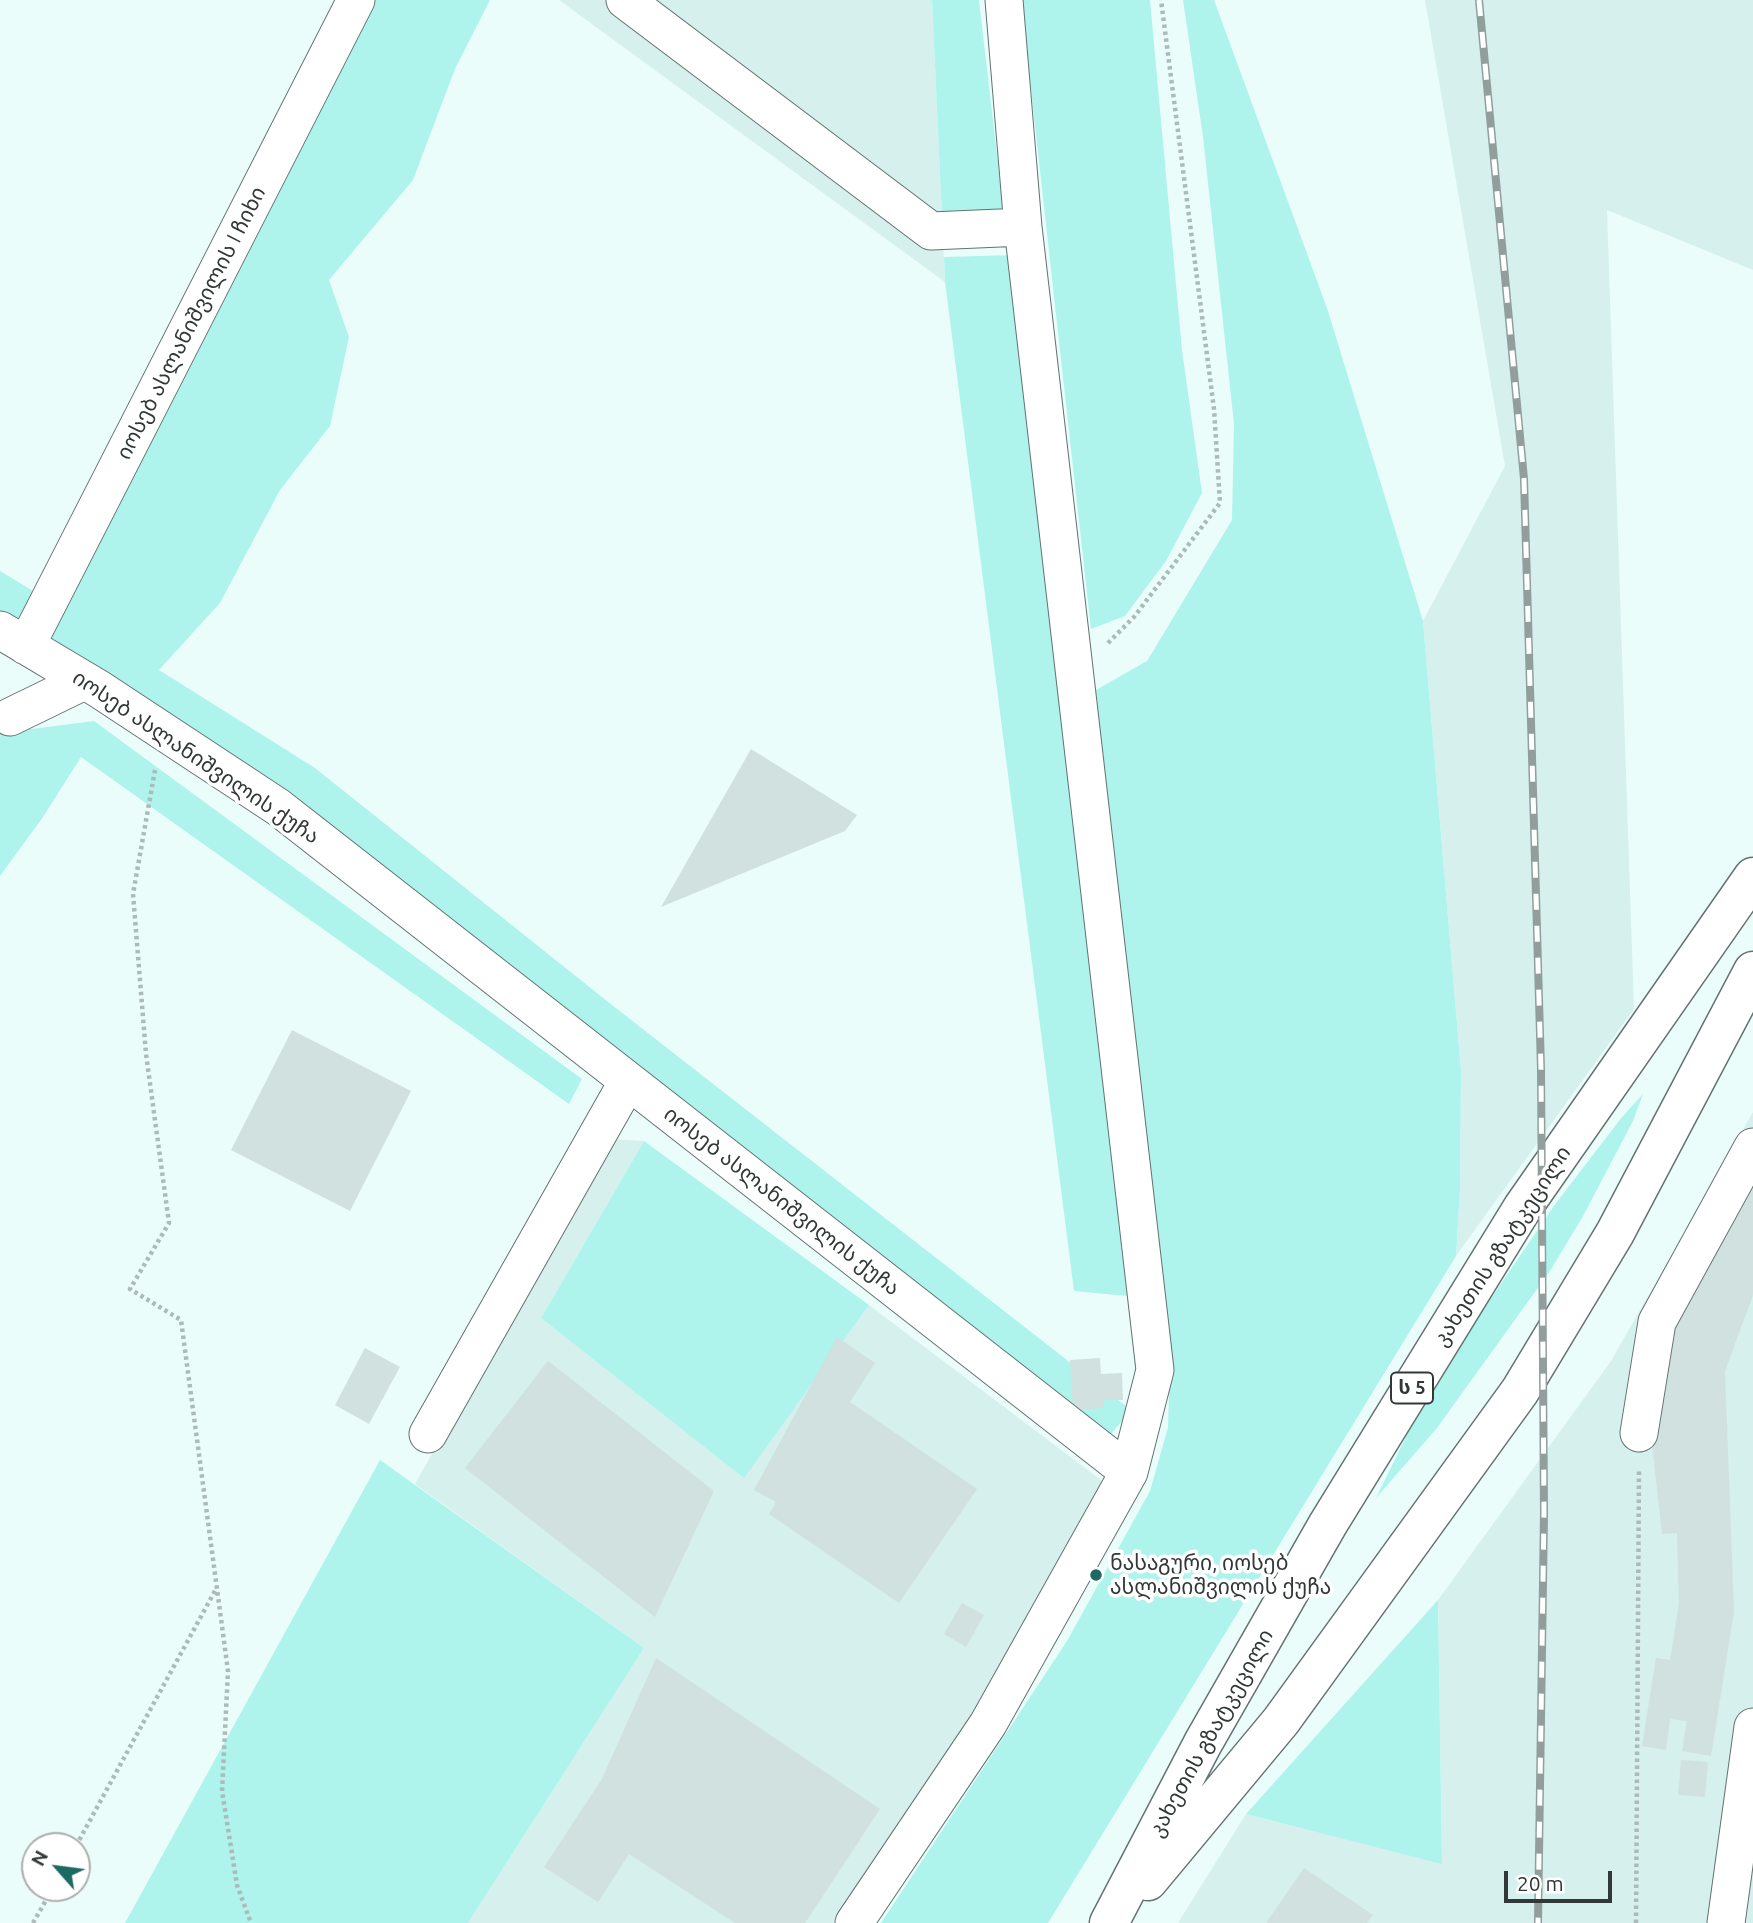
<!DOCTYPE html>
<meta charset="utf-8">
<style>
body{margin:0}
#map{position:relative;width:1753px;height:1923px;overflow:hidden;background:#ebfdfb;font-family:Ubuntu,sans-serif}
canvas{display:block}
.north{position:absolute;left:21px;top:1832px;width:70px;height:70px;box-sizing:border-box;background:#fff;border:2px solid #adafaf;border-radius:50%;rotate:298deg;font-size:19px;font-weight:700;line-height:28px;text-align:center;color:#313837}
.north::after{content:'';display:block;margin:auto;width:24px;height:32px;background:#1d6963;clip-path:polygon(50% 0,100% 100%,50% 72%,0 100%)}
.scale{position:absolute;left:1504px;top:1871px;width:108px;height:32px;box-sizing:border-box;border:4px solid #313837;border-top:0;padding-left:9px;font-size:21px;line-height:24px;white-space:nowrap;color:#313837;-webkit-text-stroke:5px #fff;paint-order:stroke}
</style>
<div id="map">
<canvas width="1753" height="1923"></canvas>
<div class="north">N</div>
<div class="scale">20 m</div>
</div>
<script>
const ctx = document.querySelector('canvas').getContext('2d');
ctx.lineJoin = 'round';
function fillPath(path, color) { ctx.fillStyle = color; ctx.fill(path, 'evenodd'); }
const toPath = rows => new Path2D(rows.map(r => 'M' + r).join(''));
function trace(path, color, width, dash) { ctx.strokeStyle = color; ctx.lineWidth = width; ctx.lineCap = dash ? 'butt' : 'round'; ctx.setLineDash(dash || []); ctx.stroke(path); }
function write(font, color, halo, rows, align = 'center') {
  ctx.font = font + ' Ubuntu,"Noto Sans Georgian",sans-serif'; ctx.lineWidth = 7; ctx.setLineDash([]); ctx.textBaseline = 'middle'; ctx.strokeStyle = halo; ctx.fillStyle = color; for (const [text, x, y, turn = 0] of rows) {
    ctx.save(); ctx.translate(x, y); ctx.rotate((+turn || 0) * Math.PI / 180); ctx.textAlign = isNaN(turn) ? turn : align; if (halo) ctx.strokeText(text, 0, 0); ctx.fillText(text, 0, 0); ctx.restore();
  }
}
fillPath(toPath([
 [559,0,932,0,945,282],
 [1425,0,1753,0,1753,270,1607,210,1634,1009,1456,1256,1460,1190,1461,1071,1423,621,1505,466],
 [1753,1112,1753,1923,1178,1923,1246,1814,1442,1863,1438,1600,1611,1361],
 [608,1139,644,1141,541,1318,744,1477,869,1305,1105,1483,931,1789,839,1923,468,1923,644,1648,415,1484]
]), '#d6f0ed');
fillPath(toPath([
 [356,0,490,0,455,69,413,180,329,280,349,337,330,426,280,490,220,603,159,670,315,768,612,1005,1131,1410,1107,1439,618,1058,288,790,46,638,26,646,0,630,0,571,48,600],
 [932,0,979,0,1004,215,942,218],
 [1021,0,1150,0,1182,350,1202,493,1166,561,1125,616,1091,629],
 [1183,0,1214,0,1327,308,1423,621,1461,1071,1460,1190,1456,1256,1048,1923,881,1923,1067,1641,1150,1491,1168,1427,1170,1354,1094,691,1147,661,1232,520,1234,424,1203,137],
 [1014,255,1127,1296,1074,1291,945,282,944,257],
 [10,717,31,729,94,721,582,1079,569,1104,81,757,43,817,0,876,0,728],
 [1643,1094,1633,1121,1582,1218,1550,1271,1437,1428,1376,1498,1431,1386,1556,1203,1622,1117],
 [644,1141,869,1305,744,1478,541,1318],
 [380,1460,644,1648,468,1923,125,1923],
 [1438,1600,1442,1864,1246,1814]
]), '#aef4ed');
fillPath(toPath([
 [751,749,857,815,845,831,661,907],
 [292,1030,411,1091,350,1211,231,1150],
 [1753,1162,1753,1295,1725,1371,1734,1612,1711,1756,1682,1751,1687,1721,1670,1719,1666,1750,1642,1746,1656,1658,1670,1660,1679,1603,1677,1533,1662,1534,1652,1444,1661,1358,1675,1333,1667,1326],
 [837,1337,875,1363,850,1402,977,1489,899,1603,769,1514,776,1502,754,1490],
 [365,1348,400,1367,369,1424,335,1405],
 [1100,1358,1101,1374,1122,1373,1123,1400,1104,1400,1104,1408,1073,1410,1070,1360],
 [548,1361,714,1491,655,1617,465,1468],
 [962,1603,984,1615,966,1647,944,1634],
 [656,1658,880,1809,805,1923,735,1923,629,1854,598,1902,544,1867,602,1779],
 [1681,1760,1708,1762,1705,1797,1678,1795],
 [1304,1868,1373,1915,1367,1923,1266,1923]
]), '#d0e1df');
const minor = toPath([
 [625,0,931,231,1023,227],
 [0,630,99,689,278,807,1129,1472],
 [26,646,356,0],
 [10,717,84,681],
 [1639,1433,1657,1322,1753,1147],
 [428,1434,628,1081],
 [854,1923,988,1724,1129,1472,1155,1370,1023,227,1004,0],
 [1726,1923,1753,1727]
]);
const highway = toPath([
 [1148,1881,1281,1721,1520,1391,1615,1233,1753,971],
 [1109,1923,1203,1743,1328,1524,1523,1207,1753,877]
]);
trace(minor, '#637371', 39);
trace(highway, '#637371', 41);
trace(toPath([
 [1108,643,1134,617,1220,503,1214,409,1161,0],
 [155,770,133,894,146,1054,169,1223,130,1289,181,1320,228,1671,222,1791,237,1885,251,1923],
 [76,1846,216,1589],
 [33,1923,53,1888],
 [1636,1923,1639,1468]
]), '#acbab9', 4.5, [3.5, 3.5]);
trace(minor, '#fff', 37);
trace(highway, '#fff', 38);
const rail = toPath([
 [1479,0,1524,479,1541,1069,1544,1513,1538,1923]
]);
trace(rail, '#919e9c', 8);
trace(rail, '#fff', 5, [16]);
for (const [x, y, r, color] of [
 [1096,1575,7,"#1d6963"]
]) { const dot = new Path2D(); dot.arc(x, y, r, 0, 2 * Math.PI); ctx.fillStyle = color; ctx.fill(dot); trace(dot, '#fff', 2.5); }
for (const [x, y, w] of [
 [1412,1388,42]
]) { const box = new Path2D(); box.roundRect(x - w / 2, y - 15.5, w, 31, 5); ctx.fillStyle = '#fff'; ctx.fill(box); trace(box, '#313837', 2); }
write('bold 19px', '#313837', null, [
 ["ს 5",1412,1388]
]);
write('21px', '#313837', '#fff', [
 ["იოსებ ასლანიშვილის I ჩიხი",191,323,-63],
 ["იოსებ ასლანიშვილის ქუჩა",196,757,34],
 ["იოსებ ასლანიშვილის ქუჩა",782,1201,38],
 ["კახეთის გზატკეცილი",1502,1246,-57],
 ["კახეთის გზატკეცილი",1211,1733,-61]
]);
write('21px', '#313837', '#fff', [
 ["ნასაგური, იოსებ",1110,1563],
 ["ასლანიშვილის ქუჩა",1110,1587]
], 'left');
</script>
